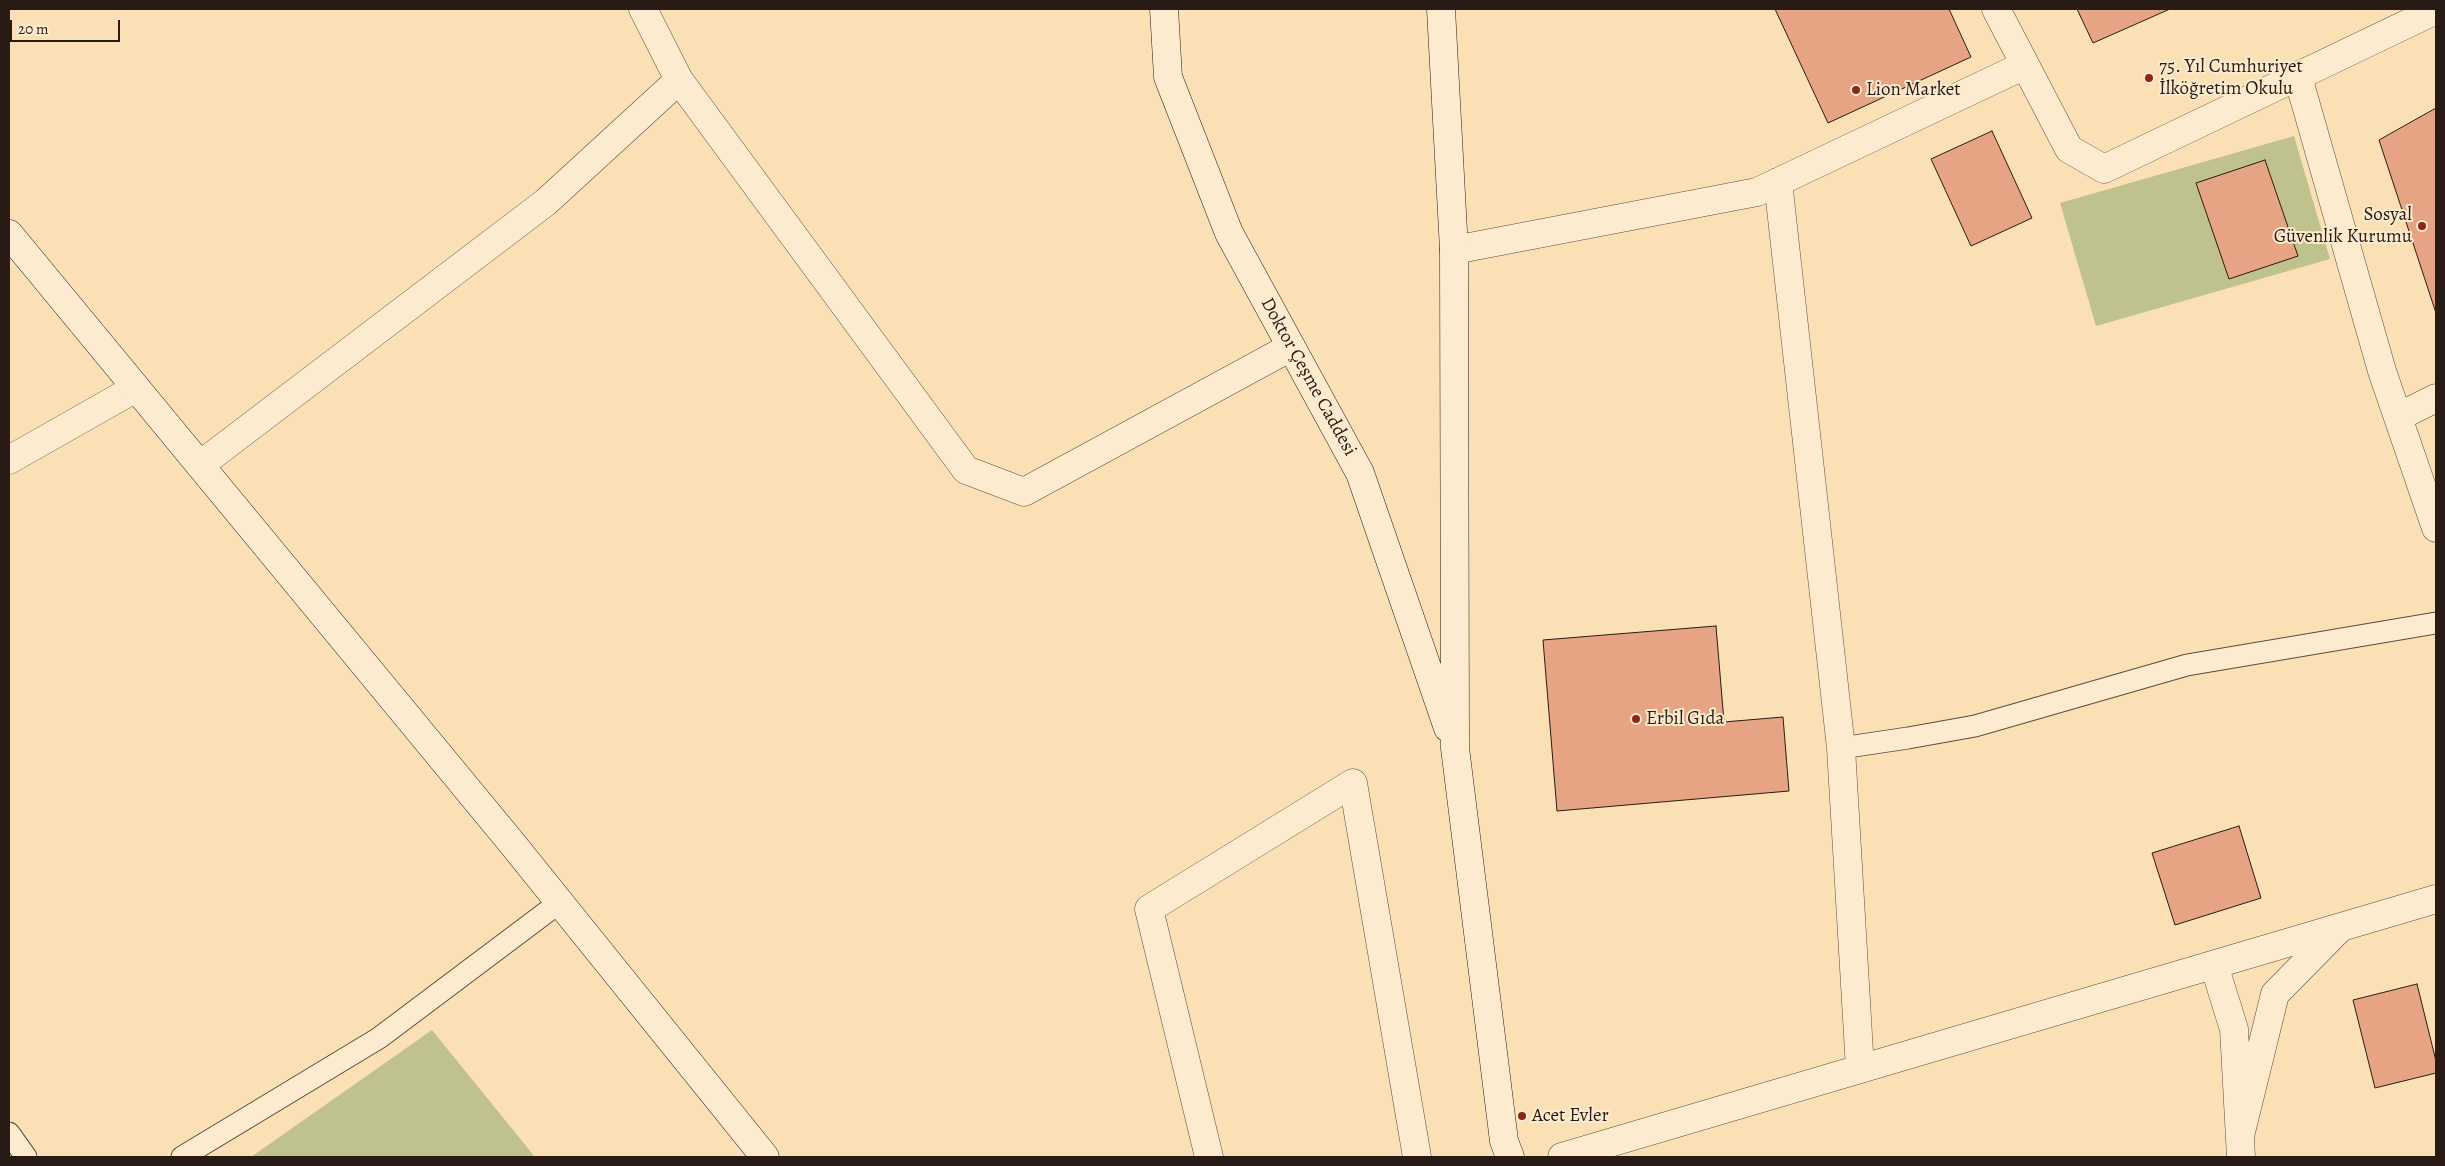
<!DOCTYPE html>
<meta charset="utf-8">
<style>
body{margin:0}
#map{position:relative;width:2445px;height:1166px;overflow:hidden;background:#fce0b5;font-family:Alegreya,serif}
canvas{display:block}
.frame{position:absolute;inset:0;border:10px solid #281b15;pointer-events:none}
.scale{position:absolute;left:10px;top:20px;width:110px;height:22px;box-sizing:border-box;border:2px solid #281b15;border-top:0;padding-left:6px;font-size:15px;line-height:18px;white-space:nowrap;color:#281b15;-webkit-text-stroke:4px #fdebcf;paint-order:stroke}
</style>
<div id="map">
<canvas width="2445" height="1166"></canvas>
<div class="frame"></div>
<div class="scale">20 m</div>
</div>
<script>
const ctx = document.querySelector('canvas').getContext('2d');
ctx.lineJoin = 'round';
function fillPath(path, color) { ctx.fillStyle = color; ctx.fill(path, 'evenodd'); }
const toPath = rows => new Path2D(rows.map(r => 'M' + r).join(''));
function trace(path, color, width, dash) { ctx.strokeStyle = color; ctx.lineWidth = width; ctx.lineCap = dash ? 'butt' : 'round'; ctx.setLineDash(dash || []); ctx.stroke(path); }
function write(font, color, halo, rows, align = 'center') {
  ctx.font = font + ' Alegreya,serif'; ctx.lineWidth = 4; ctx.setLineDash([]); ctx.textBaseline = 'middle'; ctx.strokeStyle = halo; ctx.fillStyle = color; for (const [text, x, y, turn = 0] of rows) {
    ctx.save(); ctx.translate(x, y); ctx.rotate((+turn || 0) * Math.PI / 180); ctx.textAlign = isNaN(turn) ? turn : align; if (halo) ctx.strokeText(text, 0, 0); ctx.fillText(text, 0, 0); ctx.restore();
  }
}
fillPath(toPath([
 [2294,136,2330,259,2096,326,2060,203],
 [432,1030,535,1157,251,1157]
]), '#c0c28d');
const building = toPath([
 [1775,9,1949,9,1971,57,1828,123,1775,9],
 [2077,9,2170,9,2093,43,2077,9],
 [2436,108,2436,313,2379,140,2436,108],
 [1992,131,2032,218,1971,246,1931,159,1992,131],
 [2265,160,2298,256,2229,279,2196,183,2265,160],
 [1716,626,1724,722,1783,717,1789,791,1557,811,1543,640,1716,626],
 [2239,826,2261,898,2175,925,2152,853,2239,826],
 [2417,984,2436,1061,2436,1073,2375,1088,2353,1000,2417,984]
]);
fillPath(building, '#e7a484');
trace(building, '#281b15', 1);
const lane = toPath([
 [1841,748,1908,738,1975,726,2187,665,2436,623],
 [9,1133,26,1157],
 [182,1157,379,1038,560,902]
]);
const street = toPath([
 [643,9,679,80,966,470,1024,492,1291,347],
 [1996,9,2069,149,2104,169,2436,10],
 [2298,77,2382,371,2436,528],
 [1778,182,1841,748,1860,1069],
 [1454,250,1757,192,2025,65],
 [2398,417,2436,398],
 [9,460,136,388],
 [200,465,546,202,679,80],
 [2214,965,2234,1029,2241,1157],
 [2240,1136,2275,994,2338,930],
 [1209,1157,1149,909,1353,783,1417,1157],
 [1562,1157,2436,899]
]);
const secondary = toPath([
 [1164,9,1168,77,1229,233,1360,473,1448,728],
 [1441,9,1454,250,1455,748,1504,1141,1510,1157],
 [9,234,511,842,765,1157]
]);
trace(lane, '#5d4c3d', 23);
trace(street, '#5d4c3d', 29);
trace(secondary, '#281b15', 29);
trace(lane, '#fdebcf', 21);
trace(street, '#fdebcf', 28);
trace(secondary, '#fdebcf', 28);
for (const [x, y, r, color] of [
 [2149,78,5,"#8f2418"],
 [1856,90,5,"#8f2418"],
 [2422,226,5,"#8f2418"],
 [1636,719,5,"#8f2418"],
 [1522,1116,5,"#8f2418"]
]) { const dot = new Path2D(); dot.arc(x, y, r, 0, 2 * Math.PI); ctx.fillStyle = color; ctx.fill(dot); trace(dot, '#fdebcf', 2); }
write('19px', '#281b15', '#fdebcf', [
 ["75. Yıl Cumhuriyet",2159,67],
 ["İlköğretim Okulu",2159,89],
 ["Lion Market",1866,90],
 ["Sosyal",2412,215,"right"],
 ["Güvenlik Kurumu",2412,237,"right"],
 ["Erbil Gıda",1646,719],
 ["Acet Evler",1532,1116]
], 'left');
write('19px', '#281b15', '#fdebcf', [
 ["Doktor Çeşme Caddesi",1308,377,61]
]);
</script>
